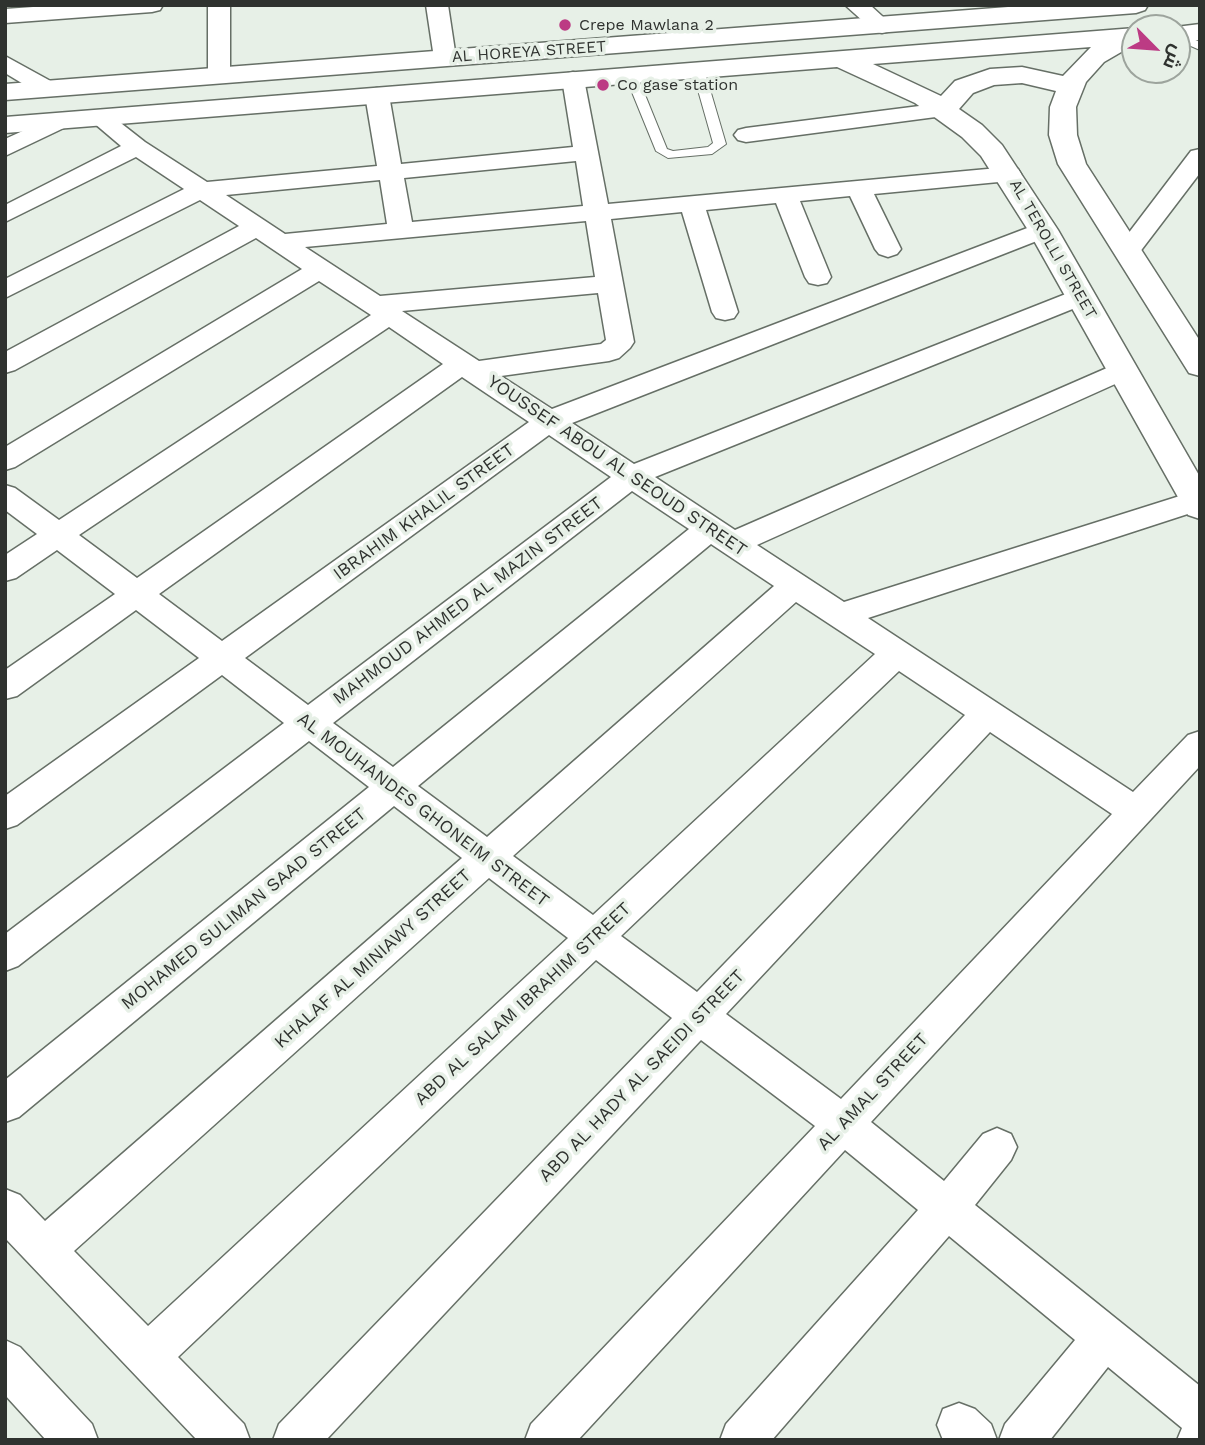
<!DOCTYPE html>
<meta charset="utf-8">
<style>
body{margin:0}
#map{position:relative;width:1205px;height:1445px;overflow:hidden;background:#e7f0e7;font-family:"Work Sans",Cairo,sans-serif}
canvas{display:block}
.frame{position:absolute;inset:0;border:7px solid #2f322f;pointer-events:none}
.north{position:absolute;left:1121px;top:14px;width:70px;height:70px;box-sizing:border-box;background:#e7f0e7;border:2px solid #9da49d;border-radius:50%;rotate:115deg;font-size:19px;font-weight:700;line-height:28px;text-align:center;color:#2f322f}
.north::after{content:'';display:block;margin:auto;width:24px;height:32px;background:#bc3b84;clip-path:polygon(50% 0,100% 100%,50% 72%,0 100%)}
</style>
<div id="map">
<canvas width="1205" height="1445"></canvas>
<div class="frame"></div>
<div class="north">ش</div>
</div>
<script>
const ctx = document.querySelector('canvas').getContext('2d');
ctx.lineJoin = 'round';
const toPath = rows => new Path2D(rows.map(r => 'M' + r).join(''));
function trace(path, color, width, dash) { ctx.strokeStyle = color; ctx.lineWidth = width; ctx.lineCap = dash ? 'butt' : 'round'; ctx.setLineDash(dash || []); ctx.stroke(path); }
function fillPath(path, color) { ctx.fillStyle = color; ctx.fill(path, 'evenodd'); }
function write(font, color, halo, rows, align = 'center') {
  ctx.font = font + ' "Work Sans",sans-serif'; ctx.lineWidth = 7; ctx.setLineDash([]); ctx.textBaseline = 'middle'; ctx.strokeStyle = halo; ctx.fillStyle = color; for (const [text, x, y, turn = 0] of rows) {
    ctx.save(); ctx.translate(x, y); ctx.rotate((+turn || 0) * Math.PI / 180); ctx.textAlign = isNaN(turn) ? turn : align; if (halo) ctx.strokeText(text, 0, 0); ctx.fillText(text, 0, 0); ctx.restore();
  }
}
const lane = toPath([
 [1177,32,1200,42,1200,50,1177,40,1177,32],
 [698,65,704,69,726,144,712,154,668,158,656,151,625,75,631,71,637,75,667,149,673,151,708,147,713,143,692,69,698,65]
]);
const street = toPath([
 [61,5,163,5,160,10,152,12,5,23,5,9,61,5],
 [208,5,230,5,230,76,227,81,219,83,211,81,208,76,208,5],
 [426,5,448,5,456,58,453,63,437,63,434,58,426,5],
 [845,5,870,5,893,26,890,31,882,33,874,31,845,5],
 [5,56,56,84,60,89,56,94,48,96,40,94,5,73,5,56],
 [573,72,581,74,584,79,608,204,1009,167,1018,169,1021,174,1018,179,1009,181,874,194,901,249,897,254,888,257,879,254,875,249,850,196,800,201,831,277,827,283,818,285,809,283,805,277,776,203,706,210,738,312,734,318,725,320,716,318,712,312,682,212,611,219,634,342,630,348,619,358,609,361,501,376,552,409,1043,222,1052,225,1056,230,1052,235,572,423,634,464,1081,288,1090,290,1094,296,1090,302,655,477,735,530,1123,361,1133,364,1137,370,1133,376,757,545,844,602,1186,494,1200,492,1200,510,868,618,1133,792,1188,735,1200,731,1200,766,871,1122,944,1181,983,1134,997,1128,1011,1134,1017,1147,1011,1160,975,1205,1200,1386,1200,1440,1177,1440,1182,1428,1108,1367,1050,1440,999,1440,1005,1424,1075,1340,949,1236,772,1440,720,1440,726,1424,918,1210,845,1150,578,1440,525,1440,531,1424,815,1126,701,1040,326,1440,273,1440,279,1424,672,1018,596,960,178,1357,244,1424,250,1440,197,1440,5,1238,5,1189,20,1195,45,1221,462,858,394,806,19,1117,5,1122,5,1080,369,787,309,741,18,966,5,971,5,934,284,723,222,675,17,825,5,829,5,796,199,658,136,610,17,696,5,699,5,670,115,594,57,550,16,578,5,581,5,555,37,534,5,510,5,485,15,488,59,520,371,315,319,281,15,467,5,470,5,447,302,269,256,238,15,370,5,373,5,352,239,226,200,200,5,298,5,279,184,189,136,157,5,222,5,205,121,146,88,118,92,113,100,111,108,113,145,142,207,182,377,166,365,95,369,90,377,88,385,90,389,95,401,164,573,147,562,79,565,74,573,72],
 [576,161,583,206,412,222,404,178,576,161],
 [380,180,387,224,285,234,226,195,380,180],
 [586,221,595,277,380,296,305,247,586,221],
 [598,293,606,340,601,344,479,361,402,311,598,293],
 [389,327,443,364,137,578,79,535,389,327],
 [462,377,529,422,222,641,159,594,462,377],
 [549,435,611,477,308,705,245,658,549,435],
 [632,491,689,529,393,767,333,723,632,491],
 [711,544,774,586,487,837,418,786,711,544],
 [796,602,875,654,593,915,513,856,796,602],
 [899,671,965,715,697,992,621,936,899,671],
 [990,732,1112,814,841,1099,726,1014,990,732],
 [489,878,568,938,148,1326,74,1251,489,878],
 [943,103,951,105,955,110,951,115,746,142,738,140,734,135,738,130,746,128,943,103],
 [60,114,68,116,72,121,68,126,5,156,5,139,60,114],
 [1200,149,1200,173,1136,257,1127,260,1118,257,1114,252,1118,247,1191,151,1200,149],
 [5,1340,20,1347,92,1424,98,1440,46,1440,5,1395,5,1340],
 [959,1403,975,1409,991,1424,997,1440,943,1440,937,1425,943,1409,959,1403]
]);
const secondary = toPath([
 [1034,5,1148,5,1145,10,1136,13,5,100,5,84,1034,5],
 [1200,24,1200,40,1177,41,1177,28,1168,28,1200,24],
 [1135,28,1135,44,1104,62,1086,82,1076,107,1077,135,1086,164,1200,341,1200,376,1189,373,1058,164,1049,135,1050,107,1056,91,1022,83,994,85,973,93,959,109,982,125,1002,145,1058,230,1200,477,1200,519,1188,515,1028,230,981,156,962,137,915,103,837,67,5,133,5,117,1135,28],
 [1091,47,1063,76,1022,67,990,69,955,81,941,96,873,64,1091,47]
]);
trace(lane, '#666f66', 2);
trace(street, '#666f66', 3);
trace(secondary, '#666f66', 3);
fillPath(lane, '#fff');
fillPath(street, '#fff');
fillPath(secondary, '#fff');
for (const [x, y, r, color] of [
 [565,25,7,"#bc3b84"],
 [603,85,7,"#bc3b84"]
]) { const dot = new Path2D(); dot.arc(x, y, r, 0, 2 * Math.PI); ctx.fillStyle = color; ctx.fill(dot); trace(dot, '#e7f0e7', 2.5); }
write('16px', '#2f322f', '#e7f0e7', [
 ["Crepe Mawlana 2",579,25],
 ["Co gase station",617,85]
], 'left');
write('16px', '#2f322f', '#e7f0e7', [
 ["AL HOREYA STREET",529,52,-4],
 ["AL TEROLLI STREET",1053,249,60]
]);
write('18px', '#2f322f', '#e7f0e7', [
 ["YOUSSEF ABOU AL SEOUD STREET",617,466,34],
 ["IBRAHIM KHALIL STREET",424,512,-36],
 ["MAHMOUD AHMED AL MAZIN STREET",468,601,-37],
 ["AL MOUHANDES GHONEIM STREET",423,810,37],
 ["MOHAMED SULIMAN SAAD STREET",244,909,-39],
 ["KHALAF AL MINIAWY STREET",373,959,-42],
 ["ABD AL SALAM IBRAHIM STREET",523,1004,-43],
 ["ABD AL HADY AL SAEIDI STREET",642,1076,-46],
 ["AL AMAL STREET",873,1092,-47]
]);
</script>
